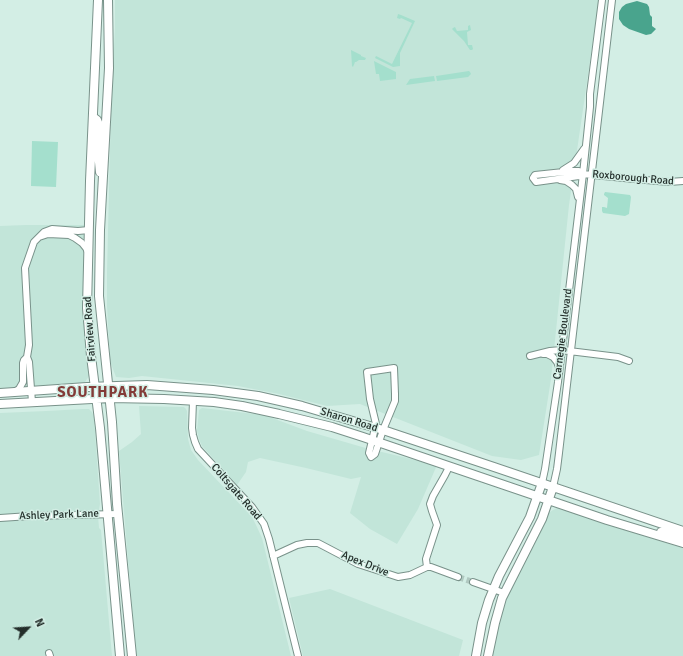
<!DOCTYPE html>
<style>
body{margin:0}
#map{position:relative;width:683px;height:656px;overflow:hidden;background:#d3eee5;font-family:Signika,sans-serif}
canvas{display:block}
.north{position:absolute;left:8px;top:608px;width:40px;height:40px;-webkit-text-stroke:3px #d3eee5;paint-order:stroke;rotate:65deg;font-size:11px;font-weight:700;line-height:16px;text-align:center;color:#232e2a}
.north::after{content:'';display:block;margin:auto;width:14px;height:18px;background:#232e2a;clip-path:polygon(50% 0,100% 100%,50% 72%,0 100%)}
</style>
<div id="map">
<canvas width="683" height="656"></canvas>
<div class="north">N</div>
</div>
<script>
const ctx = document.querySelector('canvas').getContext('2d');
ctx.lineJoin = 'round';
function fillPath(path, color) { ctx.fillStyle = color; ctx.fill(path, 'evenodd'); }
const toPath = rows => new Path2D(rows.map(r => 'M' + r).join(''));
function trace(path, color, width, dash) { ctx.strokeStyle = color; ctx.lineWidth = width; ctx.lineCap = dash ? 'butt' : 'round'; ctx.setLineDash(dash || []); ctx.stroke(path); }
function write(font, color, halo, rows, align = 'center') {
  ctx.font = font + ' Signika,sans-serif'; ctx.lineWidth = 3; ctx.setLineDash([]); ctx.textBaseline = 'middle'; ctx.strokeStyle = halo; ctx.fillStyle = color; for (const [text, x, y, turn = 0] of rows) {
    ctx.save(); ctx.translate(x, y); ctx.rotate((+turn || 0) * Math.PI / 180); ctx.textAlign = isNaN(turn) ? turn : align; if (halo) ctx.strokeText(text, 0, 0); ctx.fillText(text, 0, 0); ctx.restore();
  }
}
fillPath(toPath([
 [115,0,599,0,569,205,551,379,539,455,521,460,492,456,360,404,327,406,279,394,238,386,142,376,129,378,116,377,110,361,107,306,107,273,111,108,115,28],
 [26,225,84,225,83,309,89,376,85,382,81,384,0,390,0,226],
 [139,406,184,407,186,409,187,411,188,439,191,450,198,460,252,517,256,525,262,538,291,656,136,656,119,451,132,442,141,434],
 [202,408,264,415,307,431,369,449,437,465,418,509,397,544,370,529,350,513,361,477,351,479,306,468,260,458,248,462,246,472,237,485,202,446,199,439,197,430,199,410],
 [83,409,89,409,92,412,94,417,100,504,98,516,99,528,101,530,112,656,0,656,0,413,46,411],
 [557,508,562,509,615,527,683,548,683,656,491,656,502,607,513,581,548,513,553,510],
 [330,589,463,640,459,656,303,656,289,598]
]), '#c2e5d9');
fillPath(toPath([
 [398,14,401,15,415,21,400,53,400,66,393,67,375,58,376,56,392,64,412,23,401,18,400,19,397,18],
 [470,25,471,30,467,32,468,45,472,45,473,49,472,50,470,50,464,41,452,29,453,28,455,27,457,31,468,30,468,26],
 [351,50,361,55,361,56,366,58,365,60,359,60,356,62,355,62,353,67,352,66],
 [374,61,396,72,396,79,380,81,379,74,376,74],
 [469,71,470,72,471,74,468,77,437,81,436,76],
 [434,76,435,81,406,85,410,79],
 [32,141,58,142,56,187,31,186],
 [605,192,630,195,631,197,629,214,625,216,603,213,602,211,602,207,604,207,607,208,608,198,604,195,604,194]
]), '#a4dfcd');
fillPath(toPath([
 [637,1,647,4,649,7,650,15,652,17,652,26,656,29,651,34,646,35,629,29,623,25,619,19,619,12,622,7,626,4]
]), '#49a48d');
trace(toPath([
 [458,577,473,582]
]), '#b0c8c0', 6, [6, 3]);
const minor = toPath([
 [563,170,574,163,584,149],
 [583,174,579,176,536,182,533,178,535,175,573,171,579,171,583,174,634,179,669,182,683,181],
 [560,180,566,181,572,185,576,189,578,197],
 [88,252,86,248,82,243,75,238,69,235,48,234,39,237,44,232,52,229,78,231,89,230],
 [543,354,547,354,553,357,557,362,559,367],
 [530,356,550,351,561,350,618,357,629,361],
 [27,357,29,345,25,268,34,242,39,237],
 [394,368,395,394,395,401,383,430,375,454,371,457,369,453,376,424,370,399,367,372,394,368],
 [14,392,19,389,23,382,23,363,24,360,27,357,29,362,32,402],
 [193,401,192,428,193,435,195,442,198,449,252,507,264,524,269,539,298,656],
 [542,483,545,469,558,382,583,174,590,107,590,94,602,0],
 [553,487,557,469,559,453,612,0],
 [0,518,30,516,118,514],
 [273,556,297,545,307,543,318,543,358,564,398,577,410,575,427,567,431,567,458,577],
 [427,567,426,559,437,525,432,511,430,504,433,496,445,475,449,467],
 [473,582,504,593],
 [49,653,50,656]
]);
const major = toPath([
 [98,0,90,181,87,308,91,356,100,428,120,656],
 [108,0,109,68,100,230,99,296,112,422,117,504,132,656],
 [93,117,97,120,99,125,98,152,100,172],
 [0,393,87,387,147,385,213,390,258,396,302,406,383,430,494,467,683,531],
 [0,404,110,398,164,399,214,402,242,406,279,414,332,427,363,437,607,520,683,543],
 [661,532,679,536,682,536,683,535],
 [476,656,482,623,489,600,499,576,530,517,542,483],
 [488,656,495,623,502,598,542,519,553,487]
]);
trace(minor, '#79928a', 8);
trace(major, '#79928a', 10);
trace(minor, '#fff', 6);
trace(major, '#fff', 8);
write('11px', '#232e2a', '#d3eee5', [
 ["Roxborough Road",633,178,5],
 ["Fairview Road",90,329,-94],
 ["Carnegie Boulevard",563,334,-83],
 ["Sharon Road",349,420,17],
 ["Coltsgate Road",236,492,49],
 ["Ashley Park Lane",59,515,-2],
 ["Apex Drive",365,564,22]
]);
ctx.letterSpacing = '1px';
write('bold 15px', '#833b38', '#d3eee5', [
 ["SOUTHPARK",103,393]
]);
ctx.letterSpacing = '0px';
</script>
